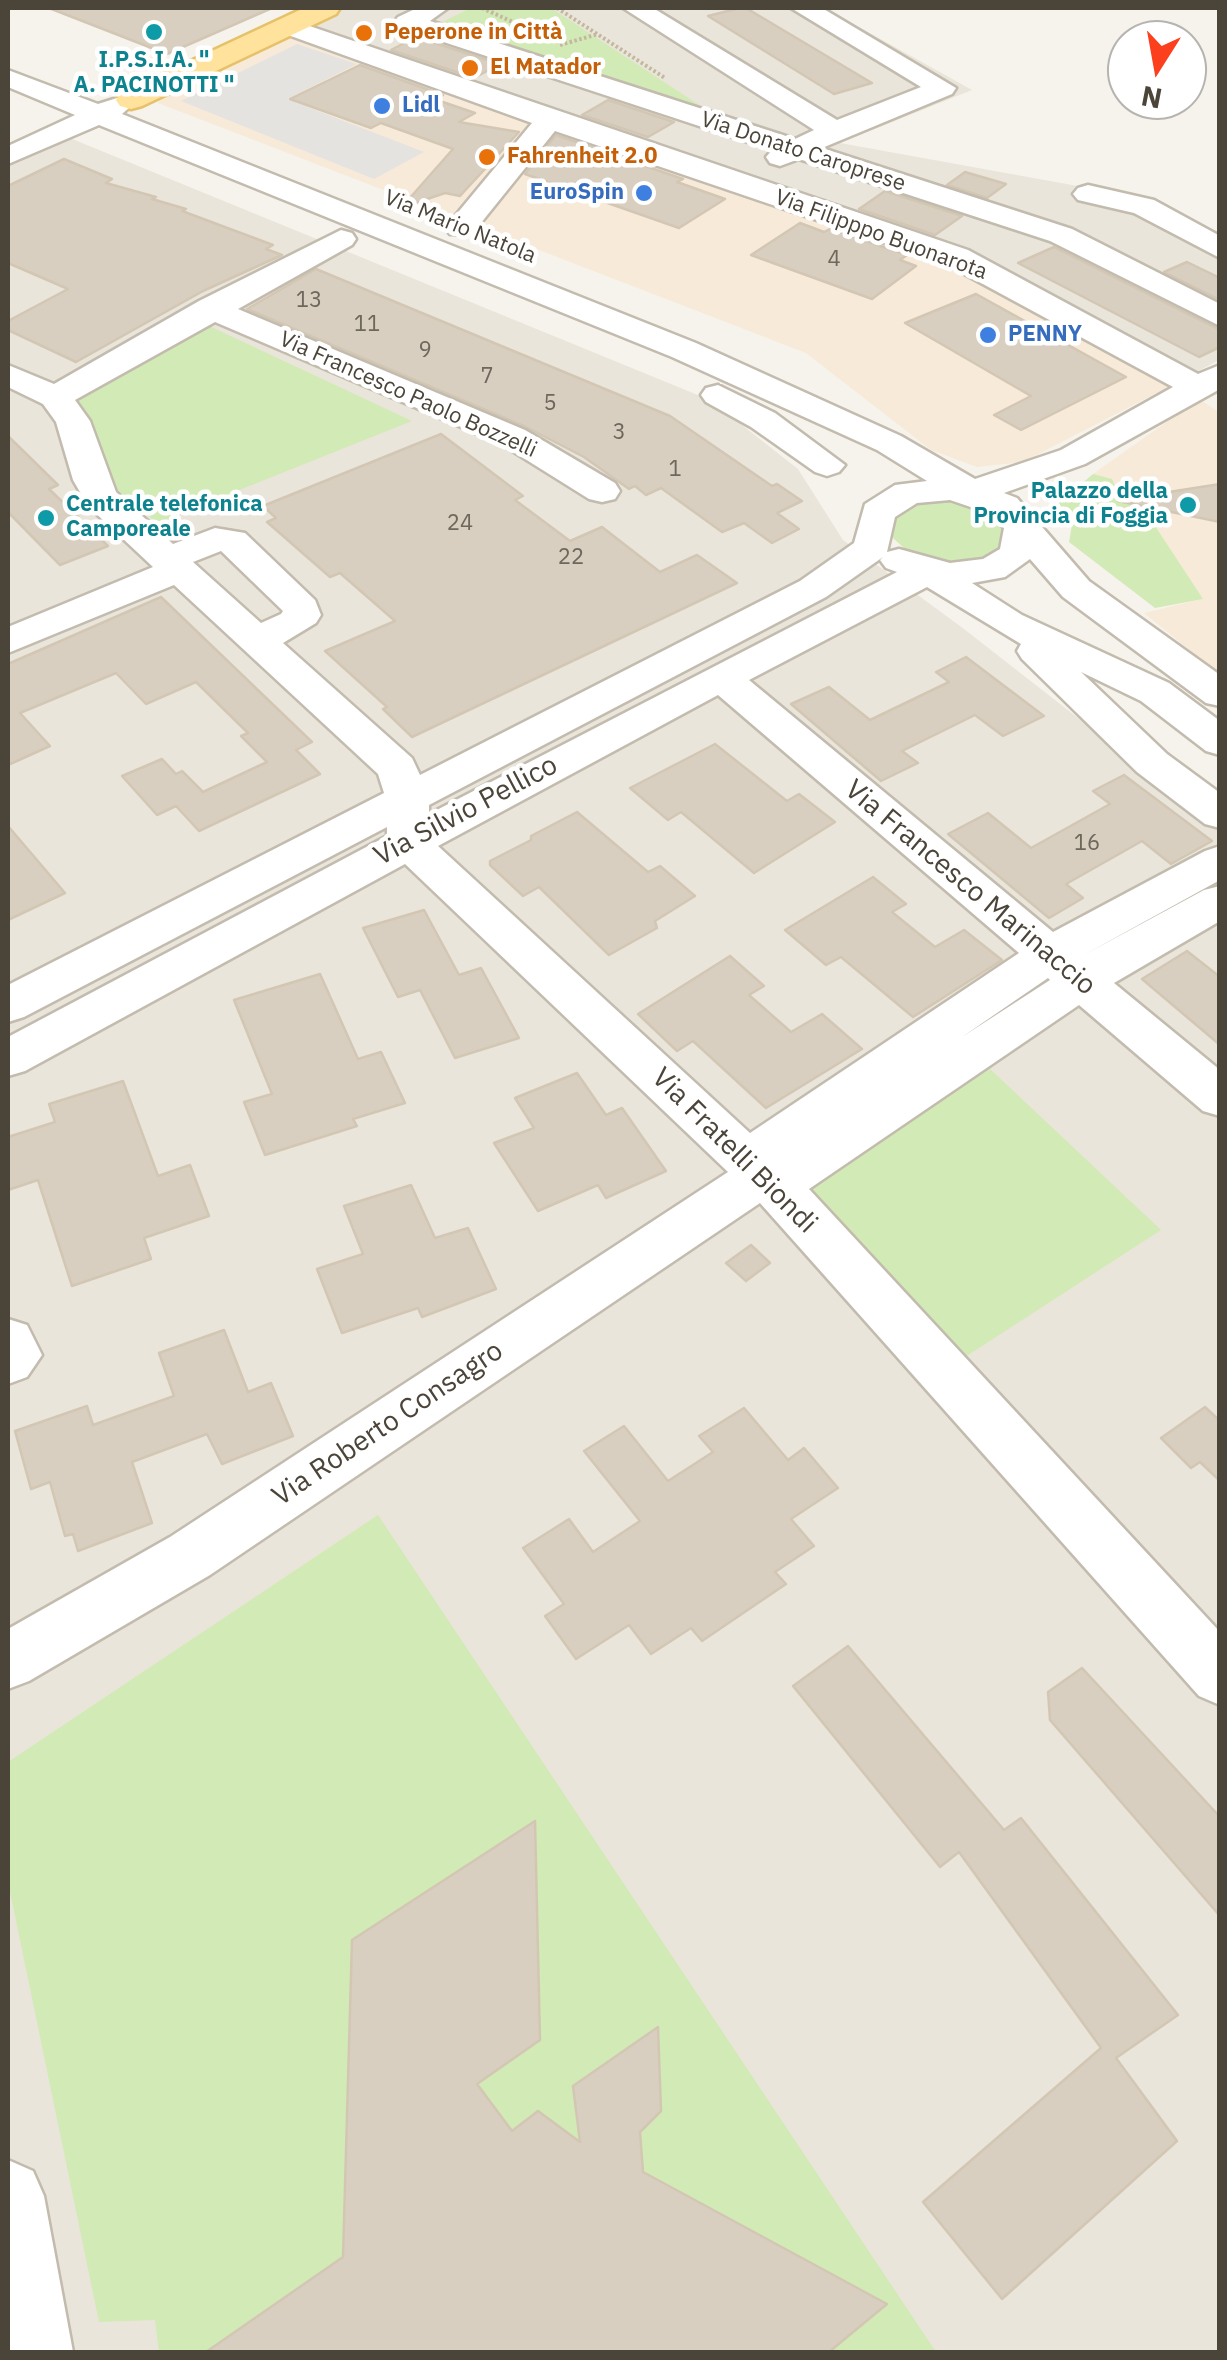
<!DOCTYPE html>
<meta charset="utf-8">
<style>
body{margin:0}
#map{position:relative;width:1227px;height:2360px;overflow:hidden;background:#f6f3ec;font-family:"IBM Plex Sans",sans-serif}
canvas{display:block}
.frame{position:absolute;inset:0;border:10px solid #4b4439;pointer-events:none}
.north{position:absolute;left:1107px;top:20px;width:100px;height:100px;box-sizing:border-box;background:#fff;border:2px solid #b7b4b0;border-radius:50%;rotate:191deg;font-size:28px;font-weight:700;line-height:40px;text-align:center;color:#4b4439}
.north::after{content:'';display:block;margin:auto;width:35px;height:45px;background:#fc3f1d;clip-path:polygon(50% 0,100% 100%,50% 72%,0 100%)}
</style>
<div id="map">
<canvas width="1227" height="2360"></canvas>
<div class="frame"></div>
<div class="north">N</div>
</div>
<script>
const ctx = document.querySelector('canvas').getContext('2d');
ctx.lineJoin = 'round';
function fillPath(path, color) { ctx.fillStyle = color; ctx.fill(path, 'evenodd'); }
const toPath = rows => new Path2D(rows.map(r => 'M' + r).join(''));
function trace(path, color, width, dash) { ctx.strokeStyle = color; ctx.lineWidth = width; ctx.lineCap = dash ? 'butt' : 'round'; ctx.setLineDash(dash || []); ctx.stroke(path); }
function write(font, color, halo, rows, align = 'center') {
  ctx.font = font + ' "IBM Plex Sans",sans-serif'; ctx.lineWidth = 9; ctx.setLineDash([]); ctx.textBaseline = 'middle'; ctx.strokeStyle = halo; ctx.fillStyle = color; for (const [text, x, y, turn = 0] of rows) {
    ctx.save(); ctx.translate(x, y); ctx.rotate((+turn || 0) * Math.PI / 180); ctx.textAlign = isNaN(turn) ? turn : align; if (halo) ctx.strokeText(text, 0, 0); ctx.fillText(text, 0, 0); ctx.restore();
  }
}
fillPath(toPath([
 [299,8,825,8,972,90,840,143,1155,200,1219,237,1219,360,1176,383,285,33,290,12],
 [65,136,710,400,798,469,843,540,964,629,1219,828,1219,2352,8,2352,8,163]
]), '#eae5da');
fillPath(toPath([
 [285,33,959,264,1176,383,1023,462,977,467,931,450,806,353,158,103,162,93],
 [1199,399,1219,412,1219,674,1144,613,1202,599,1142,506,1119,495,1093,474]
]), '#f7ead8');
fillPath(toPath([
 [471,8,551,8,716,116,436,25],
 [205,324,412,421,157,523,107,482,71,398],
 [1093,474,1112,479,1119,495,1142,506,1203,599,1155,608,1069,542,1072,525,1058,504],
 [931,494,1003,512,1010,546,982,562,961,564,940,563,905,549,893,538,889,527,891,516],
 [990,1069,1161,1230,959,1361,794,1191],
 [378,1515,936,2352,159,2352,155,2320,99,2322,8,1882,8,1762]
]), '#d2eab5');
fillPath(toPath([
 [297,44,357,64,287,99,424,152,374,179,181,101]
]), '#e5e3e0');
const building = toPath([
 [49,8,272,8,167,54,49,8],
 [740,8,746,8,872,83,834,94,708,16,740,8],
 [416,37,500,64,474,78,391,50,416,37],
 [360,65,443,95,434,99,475,113,459,122,519,132,460,196,445,193,401,208,453,149,381,123,371,128,290,99,360,65],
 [608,100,674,122,648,137,582,115,608,100],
 [556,135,683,179,677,182,725,199,679,228,525,174,556,135],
 [64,159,112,179,106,183,156,197,152,199,186,209,182,211,273,245,266,249,282,255,203,291,76,362,8,330,8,321,68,289,8,263,8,186,64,159],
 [965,172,1006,184,987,198,947,185,965,172],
 [885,191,922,203,962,216,935,235,859,209,885,191],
 [800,223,824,232,830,229,907,255,900,260,916,266,872,299,751,255,800,223],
 [1054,247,1220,330,1220,347,1199,357,1018,263,1054,247],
 [1187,262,1220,278,1220,300,1164,272,1187,262],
 [316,269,670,416,772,486,777,484,802,501,777,513,799,529,772,543,744,523,722,532,661,488,646,495,635,486,629,489,584,457,526,427,247,309,316,269],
 [976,294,1126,377,1021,430,994,415,1031,396,905,323,976,294],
 [441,434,523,496,515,500,570,541,602,527,660,572,697,555,737,583,412,737,383,709,387,707,325,651,395,621,340,573,330,577,267,522,276,518,263,506,441,434],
 [8,436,58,485,49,489,108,546,60,565,8,512,8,436],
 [1220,484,1220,522,1118,501,1118,500,1220,484],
 [161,597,312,742,296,750,320,774,199,831,176,806,157,815,122,776,162,759,176,774,182,771,203,792,267,762,241,736,248,733,196,682,146,704,116,673,20,713,50,746,8,765,8,664,161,597],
 [966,657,1044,716,1003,736,975,715,902,751,918,763,881,781,791,704,829,687,870,720,949,682,936,672,966,657],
 [715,744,787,801,799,794,835,822,754,873,681,812,668,820,630,788,715,744],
 [1124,775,1212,841,1171,864,1142,841,1066,884,1083,898,1049,918,948,834,988,813,1031,848,1110,804,1093,791,1124,775],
 [577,812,648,872,660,866,695,896,655,921,657,928,609,955,539,887,523,896,490,865,490,861,531,840,531,836,577,812],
 [8,826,65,893,8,920,8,826],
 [873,877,906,904,892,912,935,947,964,930,1002,960,913,1017,841,957,826,965,785,930,873,877],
 [424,910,459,975,481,968,519,1038,455,1058,420,990,398,997,363,928,424,910],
 [1187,951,1220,977,1220,1045,1142,979,1187,951],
 [730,956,764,986,749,995,791,1032,822,1014,862,1049,766,1108,693,1041,677,1051,638,1014,730,956],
 [320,974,358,1059,381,1052,405,1103,353,1119,357,1126,265,1155,244,1102,272,1094,234,1000,320,974],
 [577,1073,606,1115,622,1108,666,1171,606,1198,598,1185,538,1211,494,1143,534,1128,515,1098,577,1073],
 [123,1081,158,1176,190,1165,209,1216,144,1238,151,1259,72,1286,38,1180,8,1190,8,1137,55,1122,49,1104,123,1081],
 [411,1185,435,1238,468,1228,496,1289,422,1317,418,1308,342,1333,317,1269,363,1254,344,1206,411,1185],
 [751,1245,770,1263,746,1281,726,1263,751,1245],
 [224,1330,248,1392,271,1383,293,1436,222,1464,207,1434,132,1462,152,1523,78,1551,73,1534,65,1536,50,1482,31,1489,15,1431,87,1406,93,1425,174,1396,159,1353,224,1330],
 [1205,1407,1220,1421,1220,1481,1200,1462,1191,1468,1161,1438,1205,1407],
 [744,1408,788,1460,804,1448,838,1488,791,1519,814,1546,775,1572,786,1584,702,1641,691,1628,651,1654,629,1625,576,1659,545,1616,564,1604,523,1548,569,1519,593,1552,640,1521,584,1451,624,1426,668,1481,713,1452,699,1436,744,1408],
 [848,1646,1004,1830,1021,1818,1178,2015,1116,2058,1177,2141,1002,2299,923,2202,1101,2048,959,1852,940,1867,793,1686,848,1646],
 [1082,1668,1220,1817,1220,1916,1050,1720,1048,1692,1082,1668],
 [535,1821,540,2040,477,2084,512,2131,538,2111,580,2142,573,2086,658,2027,661,2111,640,2132,643,2172,887,2304,829,2352,206,2352,343,2257,352,1940,535,1821]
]);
fillPath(building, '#d8cfc1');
trace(building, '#d3c7b4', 2.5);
const minor = toPath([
 [417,8,448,8,430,21,795,139,814,130,623,8,653,8,837,120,921,87,791,8,822,8,956,88,952,94,822,148,1072,229,1220,304,1220,326,1050,241,799,159,780,166,770,163,766,157,772,150,398,27,394,22,398,17,417,8],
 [286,18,968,250,1198,374,1220,365,1220,389,1085,464,1004,493,1017,498,1089,581,1220,675,1220,706,1206,703,1063,597,1030,559,1005,577,972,583,1022,615,1169,683,1220,721,1220,755,1206,751,1141,701,1081,672,1167,754,1220,793,1220,828,1205,824,1137,772,1022,659,1017,651,1021,644,927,587,749,680,1053,932,1205,851,1220,846,1220,880,1082,956,1204,890,1220,886,1220,921,1114,983,1220,1070,1220,1116,1203,1111,1079,1005,809,1189,1220,1632,1220,1705,1199,1696,760,1203,210,1575,29,1681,8,1689,8,1629,170,1537,728,1172,405,864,25,1071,8,1076,8,1037,387,836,387,827,24,1017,8,1022,8,985,384,793,378,774,174,585,8,653,8,627,153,567,88,506,73,480,56,422,43,404,8,387,8,365,54,384,199,301,341,230,352,233,356,239,352,245,238,309,525,430,615,483,620,491,615,499,602,502,589,499,501,444,215,322,75,400,90,421,116,492,173,544,215,528,245,533,315,600,321,615,316,623,283,643,412,758,420,775,800,581,854,543,865,504,895,485,927,481,877,450,672,357,99,125,8,164,8,146,75,115,8,87,8,70,98,104,117,98,127,100,131,106,122,114,696,343,901,436,975,479,1061,450,1173,387,946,264,555,131,472,234,450,234,446,228,450,222,532,123,277,31,273,26,277,21,286,18],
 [950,500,991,514,1004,528,1000,549,983,559,950,563,899,549,887,552,895,517,917,503,950,500],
 [221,551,283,611,281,614,261,623,193,562,221,551],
 [883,557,880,560,886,568,897,572,429,814,429,805,826,597,883,557],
 [718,695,1019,953,750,1133,438,846,718,695],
 [1048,978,1050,980,962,1037,1048,978],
 [1088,185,1154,200,1220,236,1220,258,1134,213,1078,200,1073,194,1078,188,1088,185],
 [718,385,775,413,845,465,839,472,827,476,815,472,751,427,706,402,701,395,706,388,718,385],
 [8,1319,27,1325,42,1355,27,1377,8,1384,8,1319],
 [8,2160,33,2171,44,2196,73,2352,8,2352,8,2160]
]);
const major = toPath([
 [304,8,340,8,336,14,142,106,131,109,120,106,116,100,120,94,304,8]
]);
trace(minor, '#c2bbae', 5);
trace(major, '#e6c16a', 5);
trace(toPath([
 [482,8,557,42],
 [557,8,665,78],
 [560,45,598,34]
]), '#c4b79f', 4, [2.5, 2.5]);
fillPath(minor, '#fff');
fillPath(major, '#ffe39c');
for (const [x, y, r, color] of [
 [154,32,10,"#0f9aa8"],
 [364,33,10,"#e8710a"],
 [470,68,10,"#e8710a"],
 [382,106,10,"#3f7fe0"],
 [487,157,10,"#e8710a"],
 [644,193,10,"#3f7fe0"],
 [988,335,10,"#3f7fe0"],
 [1188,505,10,"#0f9aa8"],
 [46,518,10,"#0f9aa8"]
]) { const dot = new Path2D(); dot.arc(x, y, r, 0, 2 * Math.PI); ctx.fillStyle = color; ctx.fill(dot); trace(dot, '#fff', 4); }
write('bold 22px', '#c56008', '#fff', [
 ["Peperone in Città",384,33],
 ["El Matador",490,68],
 ["Fahrenheit 2.0",507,157]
], 'left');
write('bold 22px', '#0d838f', '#fff', [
 ["I.P.S.I.A. \"",154,61],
 ["A. PACINOTTI \"",154,86],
 ["Palazzo della",1168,492,"right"],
 ["Provincia di Foggia",1168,517,"right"],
 ["Centrale telefonica",66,505,"left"],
 ["Camporeale",66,530,"left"]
]);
write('bold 22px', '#366cbe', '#fff', [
 ["Lidl",402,106],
 ["EuroSpin",624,193,"right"],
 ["PENNY",1008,335]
], 'left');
write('22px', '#4b4439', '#fff', [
 ["Via Donato Caroprese",803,152,18],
 ["Via Mario Natola",460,227,22],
 ["Via Filipppo Buonarota",881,235,20],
 ["Via Francesco Paolo Bozzelli",408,395,24]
]);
write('22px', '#6e675b', null, [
 ["4",834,260],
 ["13",309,301],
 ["11",367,325],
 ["9",425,351],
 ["7",487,377],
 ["5",550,404],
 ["3",619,433],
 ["1",675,470],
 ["24",460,524],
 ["22",571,558],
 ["16",1087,844]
]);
write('28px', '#4b4439', '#fff', [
 ["Via Silvio Pellico",466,811,-28],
 ["Via Francesco Marinaccio",970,888,40],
 ["Via Fratelli Biondi",734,1151,45],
 ["Via Roberto Consagro",388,1424,-34]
]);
</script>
